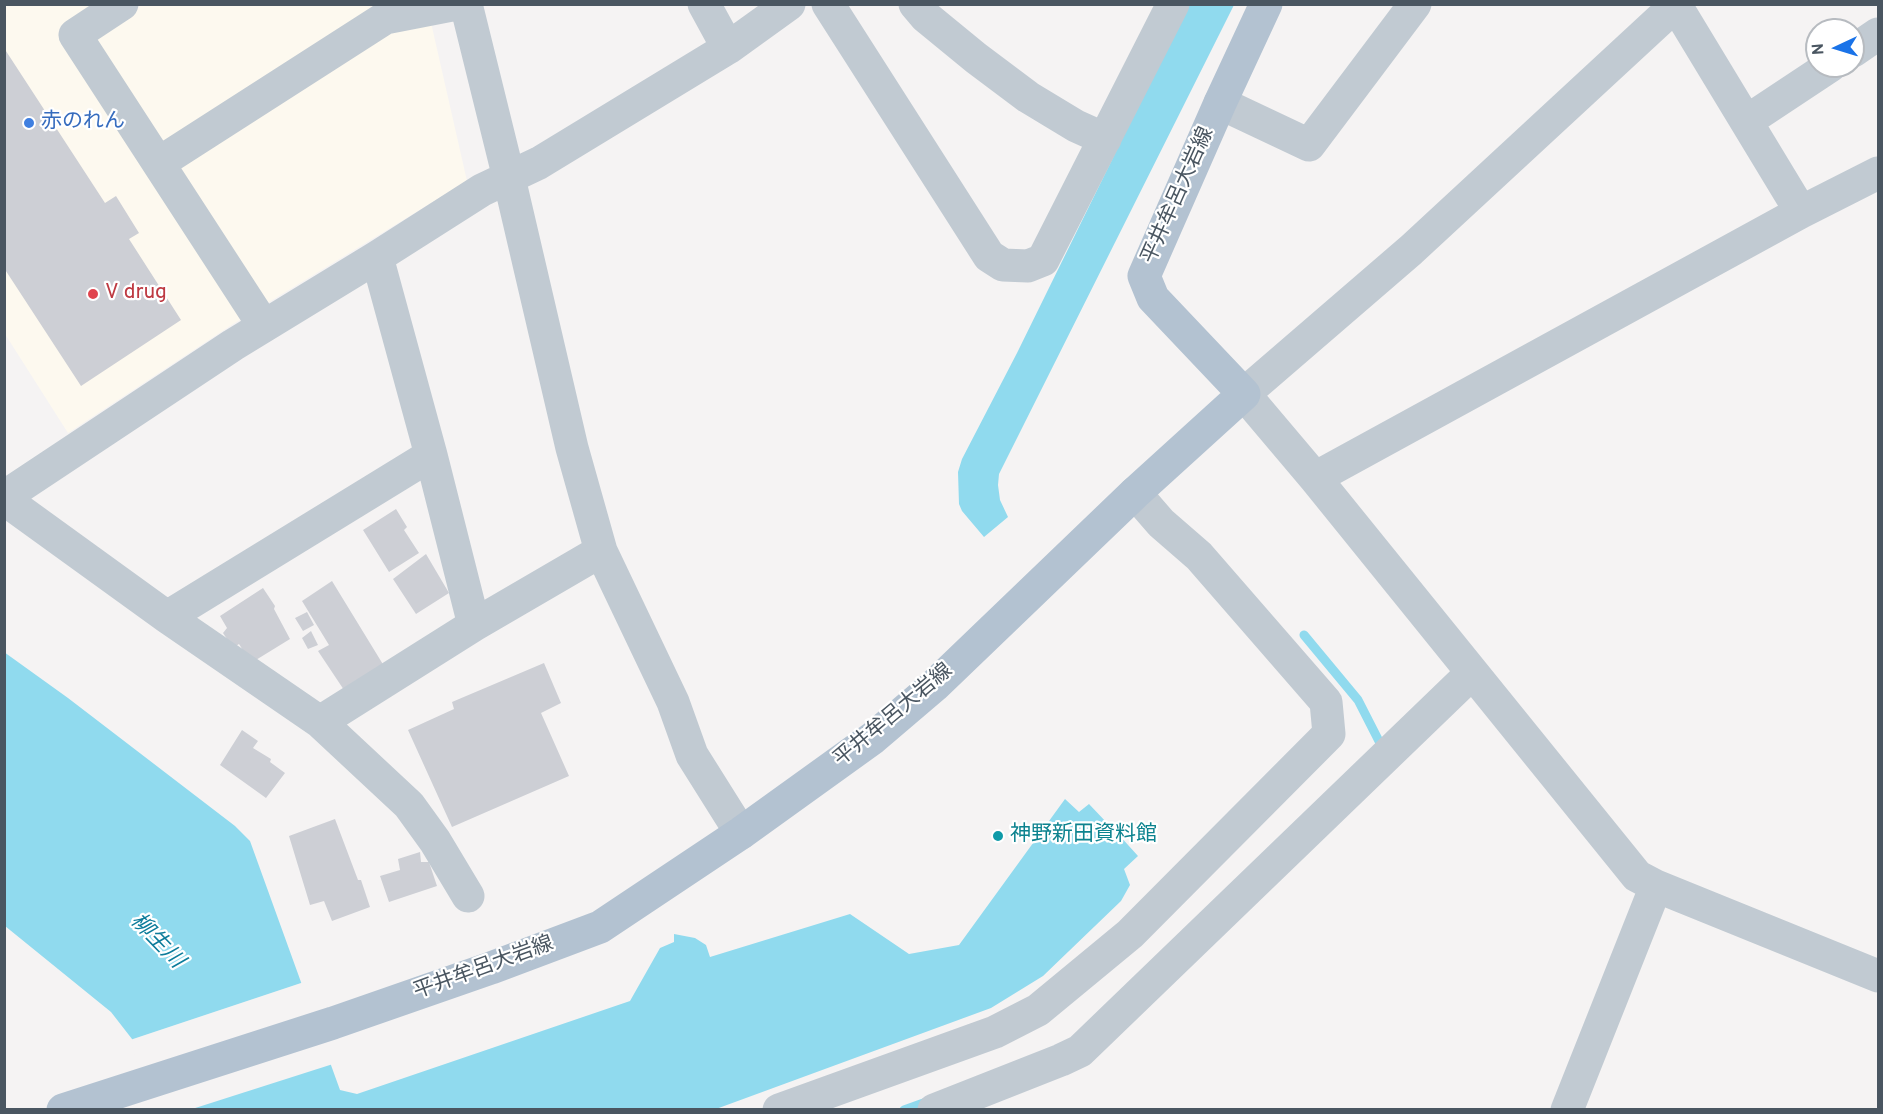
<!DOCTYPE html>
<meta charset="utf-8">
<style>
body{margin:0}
#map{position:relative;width:1883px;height:1114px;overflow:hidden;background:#f5f3f3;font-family:Overpass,sans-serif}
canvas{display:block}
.frame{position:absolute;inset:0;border:6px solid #4a5661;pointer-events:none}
.north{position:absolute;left:1805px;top:18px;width:60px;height:60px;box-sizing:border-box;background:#fff;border:2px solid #b7bbc0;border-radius:50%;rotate:266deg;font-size:16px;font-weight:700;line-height:24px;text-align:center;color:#4a5661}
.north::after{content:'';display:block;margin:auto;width:21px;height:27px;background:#1a73e8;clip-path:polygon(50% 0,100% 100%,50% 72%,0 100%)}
</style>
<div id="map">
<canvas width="1883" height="1114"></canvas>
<div class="frame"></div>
<div class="north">N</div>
</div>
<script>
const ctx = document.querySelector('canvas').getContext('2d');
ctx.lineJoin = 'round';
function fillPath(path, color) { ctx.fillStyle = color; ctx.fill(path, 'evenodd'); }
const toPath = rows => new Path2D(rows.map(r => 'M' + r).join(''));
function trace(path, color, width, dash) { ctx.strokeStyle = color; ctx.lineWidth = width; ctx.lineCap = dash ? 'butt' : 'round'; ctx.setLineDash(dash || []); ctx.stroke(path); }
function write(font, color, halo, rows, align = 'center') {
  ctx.font = font + ' Overpass,"Noto Sans JP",sans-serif'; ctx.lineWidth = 4.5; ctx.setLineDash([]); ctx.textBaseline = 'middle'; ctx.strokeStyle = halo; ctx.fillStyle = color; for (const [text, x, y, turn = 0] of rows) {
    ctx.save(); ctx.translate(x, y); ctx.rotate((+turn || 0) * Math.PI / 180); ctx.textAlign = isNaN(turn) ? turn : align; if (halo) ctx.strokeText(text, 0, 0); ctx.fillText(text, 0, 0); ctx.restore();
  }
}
fillPath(toPath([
 [5,5,427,5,467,181,233,324,68,433,5,334]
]), '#fdf9ef');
fillPath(toPath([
 [1188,5,1234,5,999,474,998,485,1000,500,1008,517,984,537,962,511,959,504,958,472,962,459,1017,353],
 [4,652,68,698,235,826,250,841,340,1090,357,1094,630,1001,660,948,674,942,674,934,695,938,706,945,710,957,850,914,909,954,959,945,1065,799,1079,812,1089,804,1108,824,1099,833,1107,843,1119,835,1138,856,1124,869,1130,885,1121,901,1043,976,991,1008,716,1109,153,1109,132,1039,111,1012,5,926]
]), '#90daee');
fillPath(toPath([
 [304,982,333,1064,189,1110,150,1110,130,1040]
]), '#f5f3f3');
trace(toPath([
 [1304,635,1358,700,1382,747,1379,750],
 [904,1110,929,1101]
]), '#90daee', 9);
fillPath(toPath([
 [4,48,105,203,116,196,139,233,129,239,181,320,81,386,4,268],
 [396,509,407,527,404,530,419,553,389,572,363,530],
 [426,554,449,593,416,614,393,579],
 [332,581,384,666,344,690,318,651,329,645,302,601],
 [263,588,275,606,274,609,290,639,251,663,239,644,233,648,223,633,227,628,220,616],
 [307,612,314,625,303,631,295,618],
 [311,631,318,645,308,649,302,638],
 [544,663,561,703,541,713,569,776,452,827,408,730,454,709,452,702],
 [242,730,258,741,253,748,271,759,270,762,285,773,266,798,220,765],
 [335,819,358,880,361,880,370,907,332,921,324,901,310,905,289,836],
 [420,852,421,862,429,862,437,886,389,902,380,876,400,870,398,859]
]), '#cdcfd5');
trace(toPath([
 [122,4,75,35,264,326],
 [466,4,509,178,572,448,601,551,673,702,692,755,741,833],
 [704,4,728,48],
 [828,4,989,256,1003,265,1028,266,1043,260,1173,4],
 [915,4,926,17,976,58,1028,97,1076,126,1105,139],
 [1675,4,1801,212],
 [1677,4,1411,250,1244,394,1315,478,1637,876,1656,886,1878,976],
 [1853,51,1878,34],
 [1220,103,1309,145,1415,4],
 [1747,121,1830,66],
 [159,163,385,18,457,4],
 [377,257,431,455,474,625],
 [1315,478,1801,212,1878,173],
 [4,497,233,345,377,257,482,190,539,163,728,48,789,4],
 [4,499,167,617,320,722,409,805,435,841,468,896],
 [167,617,431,455],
 [320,722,474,625,601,551],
 [779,1110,995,1032,1038,1010,1130,934,1329,734,1326,702,1199,556,1161,523,1135,493],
 [934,1110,1061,1060,1080,1051,1472,673],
 [1567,1110,1656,886]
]), '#c1cad2', 33);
trace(toPath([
 [63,1110,333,1023,491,968,600,927,741,833,873,738,934,686,1135,493,1244,394,1153,298,1144,276,1220,103,1266,4]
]), '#b3c2d1', 33);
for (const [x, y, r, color] of [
 [29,123,6,"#3f7fe0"],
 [93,294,6,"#e0444e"],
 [998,836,6,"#0f9aa8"]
]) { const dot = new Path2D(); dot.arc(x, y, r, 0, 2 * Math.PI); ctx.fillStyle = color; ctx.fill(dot); trace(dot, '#fff', 2); }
write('21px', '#366cbe', '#fff', [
 ["赤のれん",41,123]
], 'left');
write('21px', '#4a5661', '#fff', [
 ["平井牟呂大岩線",1179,196,-66],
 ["平井牟呂大岩線",894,716,-40],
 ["平井牟呂大岩線",484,969,-20]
]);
write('21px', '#be3a42', '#fff', [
 ["V drug",105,294]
], 'left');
write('21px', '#0d838f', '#fff', [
 ["神野新田資料館",1010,836]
], 'left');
write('italic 22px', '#0c7c9b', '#fff', [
 ["柳生川",156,942,46]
]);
</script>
